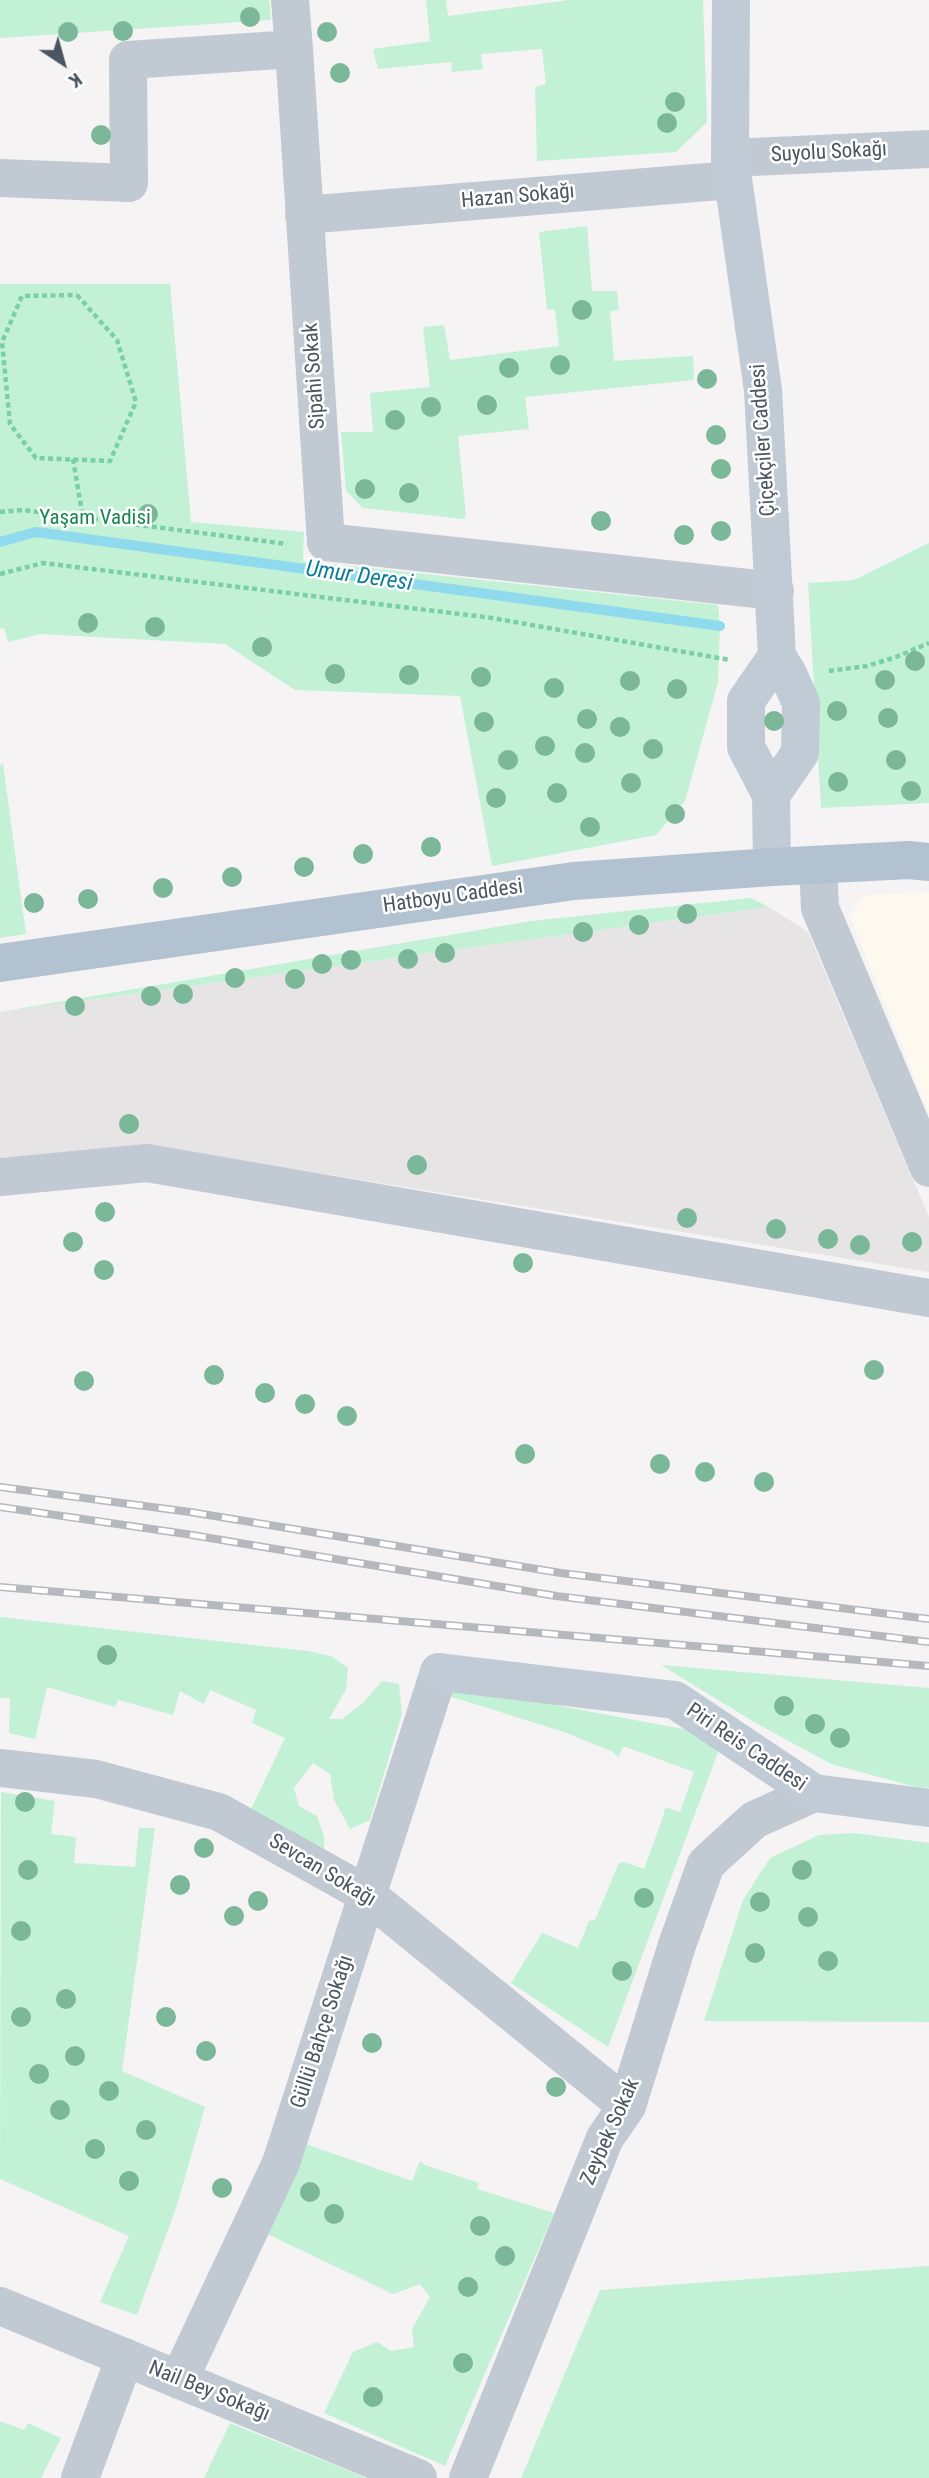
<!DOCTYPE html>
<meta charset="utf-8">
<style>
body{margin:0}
#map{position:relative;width:929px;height:2478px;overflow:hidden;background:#f5f3f3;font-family:"Roboto Condensed",sans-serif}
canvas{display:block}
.north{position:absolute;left:28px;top:28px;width:70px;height:70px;-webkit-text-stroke:5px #fff;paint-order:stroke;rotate:144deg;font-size:19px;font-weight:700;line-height:28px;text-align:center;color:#4a5661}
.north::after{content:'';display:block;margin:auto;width:24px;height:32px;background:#4a5661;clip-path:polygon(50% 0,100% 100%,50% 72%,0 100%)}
</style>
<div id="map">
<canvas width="929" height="2478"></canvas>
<div class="north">K</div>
</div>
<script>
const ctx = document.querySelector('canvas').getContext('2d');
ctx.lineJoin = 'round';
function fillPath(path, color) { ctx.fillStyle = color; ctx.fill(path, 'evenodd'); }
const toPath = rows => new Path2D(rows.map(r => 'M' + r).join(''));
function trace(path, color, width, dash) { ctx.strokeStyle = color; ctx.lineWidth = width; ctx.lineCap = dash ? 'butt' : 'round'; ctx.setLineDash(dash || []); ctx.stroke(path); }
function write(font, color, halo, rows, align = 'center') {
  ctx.font = font + ' "Roboto Condensed",sans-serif'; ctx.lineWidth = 5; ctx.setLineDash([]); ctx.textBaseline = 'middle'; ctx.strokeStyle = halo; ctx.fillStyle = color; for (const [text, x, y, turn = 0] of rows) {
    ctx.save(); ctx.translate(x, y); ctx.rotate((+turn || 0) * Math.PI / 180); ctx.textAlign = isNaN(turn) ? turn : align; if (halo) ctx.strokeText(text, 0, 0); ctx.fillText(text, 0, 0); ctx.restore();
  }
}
fillPath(toPath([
 [929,892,929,1113,850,916,864,895]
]), '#fdf9ef');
fillPath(toPath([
 [769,907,808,932,929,1217,929,1272,152,1146,0,1158,0,1012]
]), '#e6e4e5');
fillPath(toPath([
 [0,0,269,0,271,20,0,38],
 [426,0,446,0,448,16,569,0,703,0,707,122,676,152,537,161,535,87,546,84,542,49,481,54,483,69,452,72,451,62,378,69,373,49,430,41],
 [587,226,592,291,617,291,619,310,610,311,614,361,693,356,694,380,525,397,529,429,458,436,466,515,464,519,363,508,346,491,341,432,373,432,370,393,430,387,423,327,444,325,450,360,559,346,555,310,547,309,539,232],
 [0,284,170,284,191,522,304,532,303,561,718,605,720,626,718,682,685,801,656,835,492,866,460,696,295,690,225,644,41,634,8,642,4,628,0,629],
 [929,543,929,803,821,808,808,583,854,580],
 [3,764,26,934,0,938,0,765],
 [751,898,769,907,0,1012,531,921],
 [0,1617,308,1651,331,1656,348,1668,346,1689,329,1719,342,1719,364,1702,382,1681,399,1684,402,1714,370,1820,350,1829,334,1800,330,1774,313,1763,294,1788,299,1806,317,1816,324,1836,324,1850,250,1811,285,1738,252,1723,256,1710,210,1690,204,1704,180,1691,173,1715,118,1700,115,1707,47,1687,35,1739,9,1733,10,1698,0,1698],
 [661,1665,929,1688,929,1788,916,1787,831,1764,754,1722],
 [449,1685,704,1733,718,1752,608,2047,511,1983,542,1933,578,1948,589,1921,595,1920,619,1863,624,1862,644,1869,663,1817,665,1807,680,1812,694,1772,623,1746,619,1757,611,1751,564,1732,446,1695],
 [1,1792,55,1801,51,1834,76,1837,74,1863,135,1867,139,1828,155,1828,122,2071,205,2107,177,2205,137,2315,100,2302,129,2236,0,2179],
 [855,1833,929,1843,929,2022,704,2021,743,1900,770,1858,819,1835],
 [303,2143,412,2181,420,2161,425,2165,479,2183,477,2189,554,2213,445,2466,324,2413,353,2352,377,2342,391,2351,414,2347,412,2329,430,2297,420,2284,393,2294,259,2230],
 [929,2266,929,2478,521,2478,600,2290],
 [0,2421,24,2430,28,2423,61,2438,41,2478,0,2478],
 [230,2423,367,2478,204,2478]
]), '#c3f1d5');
trace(toPath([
 [0,542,36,532,720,626]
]), '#90daee', 10);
trace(toPath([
 [77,295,117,340,136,402,110,461,36,458,10,424,2,342,22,296,77,295],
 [73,459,83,518],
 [0,512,23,510,287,544],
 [0,574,43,563,492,618,730,660],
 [829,671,867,666,896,657,929,643]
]), '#7ad0a6', 4.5, [5, 3.5]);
trace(toPath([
 [290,0,294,49],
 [730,158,929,149],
 [0,178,129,183,128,60,294,49,326,542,775,591],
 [304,215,732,180],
 [818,865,820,908,929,1168],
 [0,1177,147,1163,929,1298],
 [0,1768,96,1779,219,1812,366,1894,627,2106],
 [0,2306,418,2478],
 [179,2380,281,2163,439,1672],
 [80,2478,125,2357],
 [468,2478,605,2138,627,2106,677,1945,706,1864,754,1820,814,1793]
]), '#c1cad2', 38);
trace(toPath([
 [731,0,730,158,763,390,777,656,746,701,746,747,771,795,772,867],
 [771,795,800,753,801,703,788,674,777,656],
 [439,1672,675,1700,814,1793,929,1808]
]), '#c1cbd6', 38);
trace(toPath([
 [0,963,574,881,772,867,909,860,929,862]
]), '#b3c2d1', 38);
const rail = toPath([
 [0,1487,190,1512,561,1573,929,1619],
 [0,1507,186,1534,556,1596,929,1642],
 [0,1587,929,1666]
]);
trace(rail, '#b5b8bd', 8);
trace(rail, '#fff', 5, [16]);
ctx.fillStyle = '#7bb799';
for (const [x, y] of [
 [250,17],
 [123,31],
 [68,32],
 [327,32],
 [340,73],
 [675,102],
 [667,123],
 [101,135],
 [582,310],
 [560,365],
 [509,368],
 [707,379],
 [487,405],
 [431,407],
 [395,420],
 [716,435],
 [721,469],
 [365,489],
 [409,493],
 [148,514],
 [601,521],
 [721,531],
 [684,535],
 [88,623],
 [155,627],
 [262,647],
 [915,661],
 [335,674],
 [409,675],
 [481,677],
 [885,680],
 [630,681],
 [554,688],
 [677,689],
 [837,711],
 [888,718],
 [587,719],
 [774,721],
 [484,722],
 [620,727],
 [545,746],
 [653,749],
 [585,753],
 [508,760],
 [896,760],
 [838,782],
 [631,783],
 [911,791],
 [557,793],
 [496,798],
 [675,814],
 [590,827],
 [431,847],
 [363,854],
 [304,867],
 [232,877],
 [163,888],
 [88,899],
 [34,903],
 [687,914],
 [639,925],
 [583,932],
 [445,953],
 [408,959],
 [351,960],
 [322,964],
 [235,978],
 [295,979],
 [183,994],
 [151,996],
 [75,1006],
 [129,1124],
 [417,1165],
 [105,1212],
 [687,1218],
 [776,1229],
 [828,1239],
 [73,1242],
 [912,1242],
 [860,1245],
 [523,1263],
 [104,1270],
 [874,1370],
 [214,1375],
 [84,1381],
 [265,1393],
 [305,1404],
 [347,1416],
 [525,1454],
 [660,1464],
 [705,1472],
 [764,1482],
 [107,1655],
 [784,1706],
 [815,1724],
 [840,1738],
 [25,1802],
 [204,1848],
 [28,1870],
 [802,1870],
 [180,1885],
 [644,1898],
 [258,1901],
 [760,1902],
 [234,1916],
 [808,1917],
 [21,1931],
 [755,1953],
 [828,1961],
 [622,1971],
 [66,1999],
 [21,2017],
 [166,2017],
 [372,2043],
 [206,2051],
 [75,2056],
 [39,2074],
 [556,2087],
 [109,2091],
 [60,2110],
 [146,2130],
 [95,2149],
 [129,2181],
 [222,2188],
 [310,2192],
 [334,2214],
 [480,2226],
 [505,2256],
 [468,2287],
 [463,2363],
 [373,2397]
]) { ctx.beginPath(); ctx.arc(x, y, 10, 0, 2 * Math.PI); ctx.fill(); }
write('21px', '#4a5661', '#fff', [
 ["Suyolu Sokağı",829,153,-3],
 ["Hazan Sokağı",518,197,-5],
 ["Sipahi Sokak",315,376,-94],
 ["Çiçekçiler Caddesi",764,440,-94],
 ["Hatboyu Caddesi",453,897,-8],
 ["Piri Reis Caddesi",746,1748,34],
 ["Sevcan Sokağı",322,1871,31],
 ["Güllü Bahçe Sokağı",323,2032,-72],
 ["Zeybek Sokak",611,2132,-66],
 ["Nail Bey Sokağı",209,2392,22]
]);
write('21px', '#17864f', '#fff', [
 ["Yaşam Vadisi",95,519]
]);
write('italic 23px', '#0c7c9b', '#fff', [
 ["Umur Deresi",359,577,8]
]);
</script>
